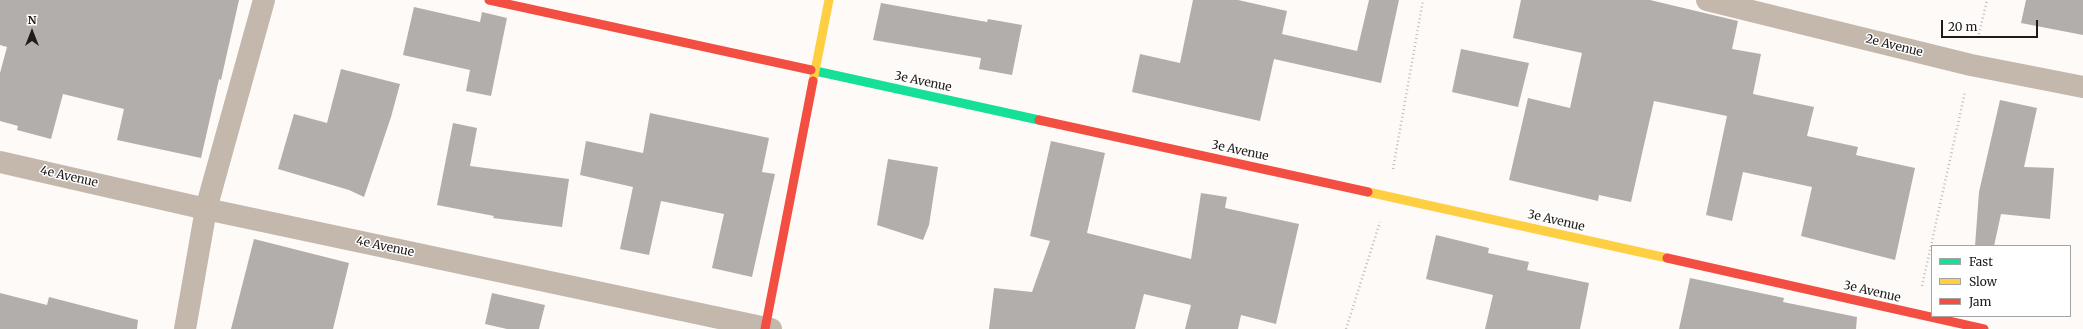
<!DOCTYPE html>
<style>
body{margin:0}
#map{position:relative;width:2083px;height:329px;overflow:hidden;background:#fdfaf8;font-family:Merriweather,serif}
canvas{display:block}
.legend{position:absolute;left:1931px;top:245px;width:140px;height:72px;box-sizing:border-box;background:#fff;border:1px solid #a6a4a3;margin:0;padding:5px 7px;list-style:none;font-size:12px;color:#201b18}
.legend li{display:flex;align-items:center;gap:8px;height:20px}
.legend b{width:20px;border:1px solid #a6a4a3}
.north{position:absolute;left:12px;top:12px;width:40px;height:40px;-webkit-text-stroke:3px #fff;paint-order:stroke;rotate:0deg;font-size:11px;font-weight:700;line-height:16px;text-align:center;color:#201b18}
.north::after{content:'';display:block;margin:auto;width:14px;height:18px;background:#201b18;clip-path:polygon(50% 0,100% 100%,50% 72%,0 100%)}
.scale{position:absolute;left:1941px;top:20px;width:97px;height:18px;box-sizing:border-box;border:2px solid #201b18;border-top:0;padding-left:5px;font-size:12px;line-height:14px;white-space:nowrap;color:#201b18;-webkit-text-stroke:3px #fff;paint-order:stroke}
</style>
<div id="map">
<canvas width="2083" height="329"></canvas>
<ul class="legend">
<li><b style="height:5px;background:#16e098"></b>Fast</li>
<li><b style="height:5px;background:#ffcf43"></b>Slow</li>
<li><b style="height:5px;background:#f24e42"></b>Jam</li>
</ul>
<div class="north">N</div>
<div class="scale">20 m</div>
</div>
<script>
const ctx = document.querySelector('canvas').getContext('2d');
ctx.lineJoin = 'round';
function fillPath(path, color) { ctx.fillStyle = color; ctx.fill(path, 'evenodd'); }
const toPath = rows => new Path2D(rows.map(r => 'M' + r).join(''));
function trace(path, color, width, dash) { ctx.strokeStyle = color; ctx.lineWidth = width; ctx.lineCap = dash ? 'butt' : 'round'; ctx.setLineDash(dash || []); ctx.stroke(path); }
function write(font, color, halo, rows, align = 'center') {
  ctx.font = font + ' Merriweather,serif'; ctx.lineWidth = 3; ctx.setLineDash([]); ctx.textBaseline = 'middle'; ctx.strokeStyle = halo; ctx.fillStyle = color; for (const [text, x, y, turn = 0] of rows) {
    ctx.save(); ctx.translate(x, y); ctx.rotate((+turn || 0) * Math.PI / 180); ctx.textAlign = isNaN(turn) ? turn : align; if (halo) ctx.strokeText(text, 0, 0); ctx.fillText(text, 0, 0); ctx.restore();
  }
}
fillPath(toPath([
 [0,0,239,0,221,80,219,79,201,158,117,140,124,109,63,94,51,139,17,130,18,126,0,121,0,73,7,47,0,45],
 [1193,0,1238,0,1287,11,1282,34,1357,51,1369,0,1399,0,1381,83,1274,59,1260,121,1132,92,1140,54,1180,63],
 [1521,0,1650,0,1738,21,1732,49,1761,54,1753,94,1814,107,1807,136,1858,147,1856,155,1915,168,1895,260,1801,236,1812,187,1743,172,1732,221,1706,215,1727,116,1654,101,1631,202,1599,195,1598,201,1509,180,1528,98,1570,108,1582,53,1513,38],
 [2026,0,2083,0,2083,35,2021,23],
 [881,3,987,22,988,19,1022,25,1012,75,979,69,981,58,873,40],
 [414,7,480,22,482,12,507,18,491,96,466,91,470,70,403,55],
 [1461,49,1529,63,1518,107,1452,92],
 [341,69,400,84,391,117,364,197,349,190,278,169,294,114,327,123],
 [2000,100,2037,108,2024,167,2054,168,2050,219,2001,214,1994,246,1975,246,1979,192],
 [650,113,769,138,762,172,775,174,752,277,712,268,724,214,661,201,649,255,620,249,633,187,580,175,586,141,643,153],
 [453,123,477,128,470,166,569,179,562,227,493,218,494,216,437,205],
 [1051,141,1105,153,1087,233,1191,259,1201,193,1227,197,1225,208,1299,224,1276,324,1241,315,1238,329,1185,329,1191,305,1144,294,1135,329,989,329,994,288,1032,292,1050,241,1030,236],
 [888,159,938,167,929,225,923,240,877,225],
 [1436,235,1489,248,1488,253,1529,262,1527,270,1589,283,1580,329,1485,329,1493,295,1426,279],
 [254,239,349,263,333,329,231,329],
 [1690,278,1784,298,1783,302,1857,317,1856,329,1679,329],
 [0,293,47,305,49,297,138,320,137,329,0,329],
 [492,293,545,305,539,329,507,329,485,324]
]), '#b1aeab');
trace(toPath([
 [1978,38,1987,0],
 [1393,169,1423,0],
 [1922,286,1965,92],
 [1346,329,1380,222]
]), '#c2bab4', 2.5, [1, 3]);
trace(toPath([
 [1707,0,1971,65,2083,87],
 [0,162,206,209,771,329],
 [185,329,206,209,264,0]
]), '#c4b7ac', 22);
trace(toPath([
 [811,70,1039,120]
]), '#16e098', 9);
trace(toPath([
 [813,81,829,0],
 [1368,192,1667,258]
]), '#ffcf43', 9);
trace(toPath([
 [489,0,811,70],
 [1039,120,1368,192],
 [1667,258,1984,329],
 [765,329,813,81]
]), '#f24e42', 9);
write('12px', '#201b18', '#fff', [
 ["2e Avenue",1894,46,14],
 ["3e Avenue",923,82,12],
 ["3e Avenue",1240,151,12],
 ["4e Avenue",69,177,13],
 ["3e Avenue",1556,221,13],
 ["4e Avenue",385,247,12],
 ["3e Avenue",1872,292,13]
]);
</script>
